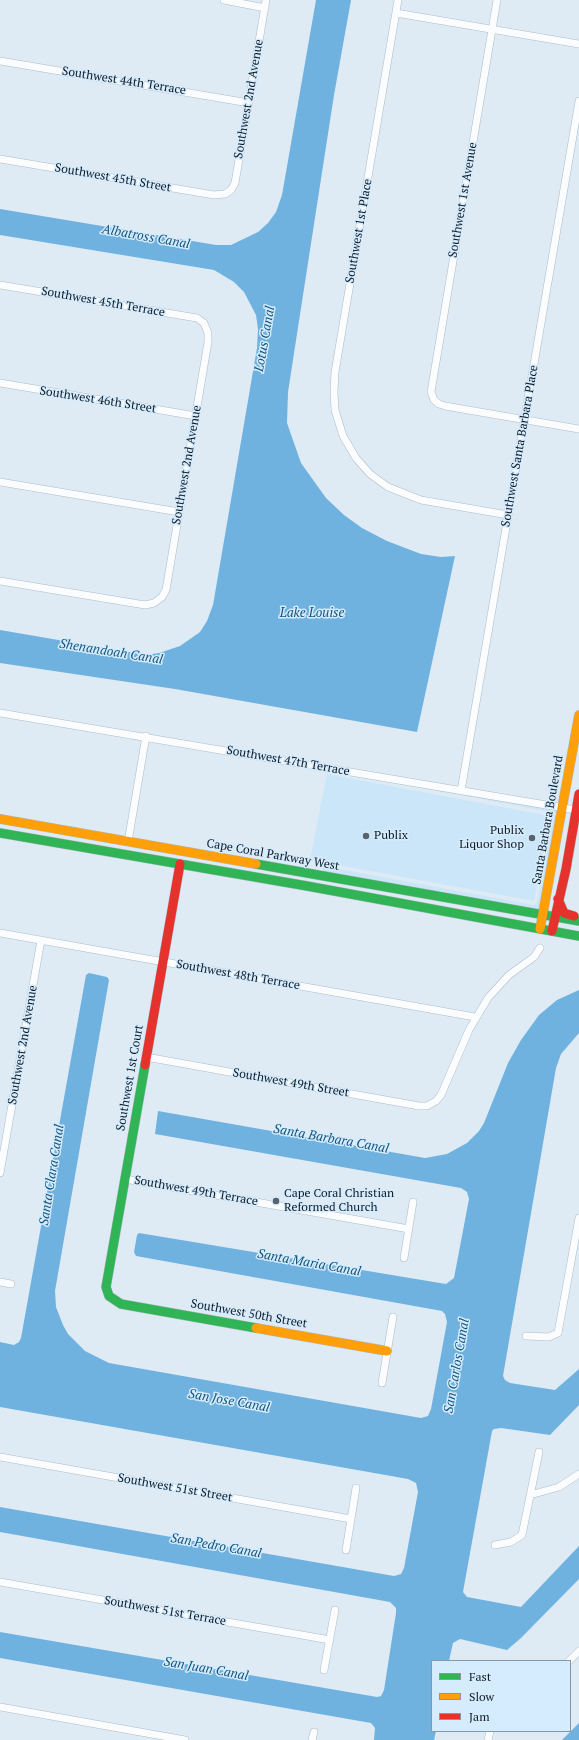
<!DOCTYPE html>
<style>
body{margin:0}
#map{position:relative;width:579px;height:1740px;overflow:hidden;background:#deebf5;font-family:"PT Serif",serif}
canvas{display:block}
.legend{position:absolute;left:431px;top:1660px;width:140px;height:72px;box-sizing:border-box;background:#d5ecfe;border:1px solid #8698a6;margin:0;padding:5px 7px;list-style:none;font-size:12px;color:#101a22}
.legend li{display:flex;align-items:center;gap:8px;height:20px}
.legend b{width:20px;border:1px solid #8698a6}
</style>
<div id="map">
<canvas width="579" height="1740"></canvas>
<ul class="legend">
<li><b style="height:5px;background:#30b455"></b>Fast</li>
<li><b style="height:5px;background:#ff9f0a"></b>Slow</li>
<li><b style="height:5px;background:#e5322d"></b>Jam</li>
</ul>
</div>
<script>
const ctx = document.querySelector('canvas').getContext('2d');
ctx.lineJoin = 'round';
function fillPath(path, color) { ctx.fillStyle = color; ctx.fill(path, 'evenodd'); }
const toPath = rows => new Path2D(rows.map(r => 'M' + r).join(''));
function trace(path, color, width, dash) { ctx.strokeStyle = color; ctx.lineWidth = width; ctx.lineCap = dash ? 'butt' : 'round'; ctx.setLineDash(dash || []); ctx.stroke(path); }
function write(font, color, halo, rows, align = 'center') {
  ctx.font = font + ' "PT Serif",serif'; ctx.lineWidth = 3; ctx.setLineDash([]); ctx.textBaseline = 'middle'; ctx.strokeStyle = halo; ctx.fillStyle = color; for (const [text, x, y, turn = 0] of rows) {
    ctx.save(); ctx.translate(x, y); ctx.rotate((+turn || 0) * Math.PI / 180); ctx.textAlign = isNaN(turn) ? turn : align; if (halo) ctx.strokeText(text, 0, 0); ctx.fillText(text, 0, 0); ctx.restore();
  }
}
fillPath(toPath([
 [336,772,559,805,540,910,322,872,323,866,534,905,537,902,553,817,550,812],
 [327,774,550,816,534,901,310,860]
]), '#cce6f9');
fillPath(toPath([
 [316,0,351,0,334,95,288,392,287,423,301,463,326,498,344,515,362,528,387,541,421,554,441,557,455,556,417,732,175,689,0,663,0,630,146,655,159,653,180,646,200,632,207,621,213,605,257,348,258,329,256,315,244,292,234,282,214,270,0,235,0,209,216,245,231,245,258,232,268,223,276,212,282,195],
 [89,973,107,977,109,980,55,1291,56,1307,63,1325,68,1334,85,1351,109,1363,421,1418,428,1416,431,1409,447,1322,445,1314,442,1311,136,1256,134,1252,137,1235,139,1233,446,1284,454,1278,469,1199,467,1192,461,1188,155,1134,158,1111,425,1158,447,1154,467,1143,479,1131,484,1123,508,1063,521,1040,539,1015,557,1000,579,990,579,1033,561,1054,556,1068,503,1376,505,1380,510,1383,555,1390,579,1369,579,1405,550,1435,501,1428,494,1429,492,1431,463,1592,467,1597,521,1607,579,1546,579,1579,521,1638,507,1650,460,1639,453,1643,449,1661,432,1661,432,1731,436,1731,434,1740,374,1740,375,1728,371,1723,0,1658,0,1632,377,1697,381,1696,384,1690,396,1613,396,1608,390,1602,0,1532,0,1507,394,1576,401,1574,404,1568,418,1492,416,1483,408,1479,0,1407,0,1342,14,1345,19,1342,21,1338,86,975],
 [579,1723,579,1740,562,1740]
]), '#70b2df');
const street = toPath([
 [224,0,265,8],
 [398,0,335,372,334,392,335,410,343,436,356,458,370,474,388,487,421,500,508,515],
 [497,0,431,392,434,400,439,404,445,406,579,429],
 [396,13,579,44],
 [0,61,249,103],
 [0,159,214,195,225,194,231,190,235,183,266,0],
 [0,285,197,318,204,323,208,333,208,342,166,590,162,597,154,603,145,605,0,581],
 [0,383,196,416],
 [0,482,179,512],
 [0,713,576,810],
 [461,791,579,101],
 [128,842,146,736],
 [0,933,475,1017],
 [146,1057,419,1106,427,1106,436,1101,441,1095,469,1030,488,998,509,975,534,957,540,948],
 [0,1173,41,940],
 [125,1179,409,1229],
 [404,1258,413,1202],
 [0,1282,11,1284],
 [526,1336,549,1337,558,1333,579,1218],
 [382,1383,393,1317],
 [0,1457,351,1519],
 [530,1495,559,1487,579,1474],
 [495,1545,511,1542,522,1535,539,1452],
 [346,1550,356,1488],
 [0,1582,330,1640],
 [569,1661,579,1651],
 [324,1670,335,1610],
 [0,1707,185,1740],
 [312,1740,314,1732],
 [488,1740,490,1731]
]);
const fast = toPath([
 [0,833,307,886,579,936],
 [256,864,579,921],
 [145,1065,106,1287,109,1296,121,1304,256,1328]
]);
const slow = toPath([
 [0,819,256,864],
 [540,929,579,715],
 [256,1328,387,1351]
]);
const jam = toPath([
 [558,899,564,913,574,916],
 [552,931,566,869,579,794],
 [145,1065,180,864]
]);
trace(street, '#b0bbc4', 8);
trace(fast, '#b0bbc4', 10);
trace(slow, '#b0bbc4', 10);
trace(jam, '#b0bbc4', 10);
trace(street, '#fafcfe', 7);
trace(fast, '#30b455', 9);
trace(slow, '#ff9f0a', 9);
trace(jam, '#e5322d', 9);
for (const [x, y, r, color] of [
 [366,836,4,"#58636c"],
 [532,838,4,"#58636c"],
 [276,1201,4,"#58636c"]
]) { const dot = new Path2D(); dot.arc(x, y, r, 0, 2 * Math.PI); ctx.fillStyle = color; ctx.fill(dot); trace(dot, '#d5ecfe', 1.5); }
write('12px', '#101a22', '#d5ecfe', [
 ["Southwest 44th Terrace",124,81,9],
 ["Southwest 2nd Avenue",249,99,-80],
 ["Southwest 45th Street",113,178,10],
 ["Southwest 1st Avenue",463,200,-80],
 ["Southwest 1st Place",359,231,-80],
 ["Southwest 45th Terrace",103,302,10],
 ["Southwest 46th Street",98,400,9],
 ["Southwest Santa Barbara Place",520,446,-80],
 ["Southwest 2nd Avenue",187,465,-80],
 ["Southwest 47th Terrace",288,761,10],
 ["Santa Barbara Boulevard",548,820,-80],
 ["Cape Coral Parkway West",273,855,10],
 ["Southwest 48th Terrace",238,975,10],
 ["Southwest 2nd Avenue",23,1045,-80],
 ["Southwest 1st Court",130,1078,-80],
 ["Southwest 49th Street",291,1083,10],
 ["Southwest 49th Terrace",196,1191,10],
 ["Southwest 50th Street",249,1314,10],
 ["Southwest 51st Street",175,1488,10],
 ["Southwest 51st Terrace",165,1611,10]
]);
write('12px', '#101a22', '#d5ecfe', [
 ["Publix",524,831,"right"],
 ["Liquor Shop",524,845,"right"],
 ["Publix",374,836],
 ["Cape Coral Christian",284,1194],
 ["Reformed Church",284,1208]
], 'left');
write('italic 13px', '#12547d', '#d5ecfe', [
 ["Albatross Canal",146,237,10],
 ["Lotus Canal",265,339,-80],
 ["Lake Louise",312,613],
 ["Shenandoah Canal",111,652,9],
 ["Santa Barbara Canal",331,1139,10],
 ["Santa Clara Canal",52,1175,-81],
 ["Santa Maria Canal",309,1263,10],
 ["San Carlos Canal",457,1366,-80],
 ["San Jose Canal",229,1401,10],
 ["San Pedro Canal",216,1546,10],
 ["San Juan Canal",206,1669,10]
]);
</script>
